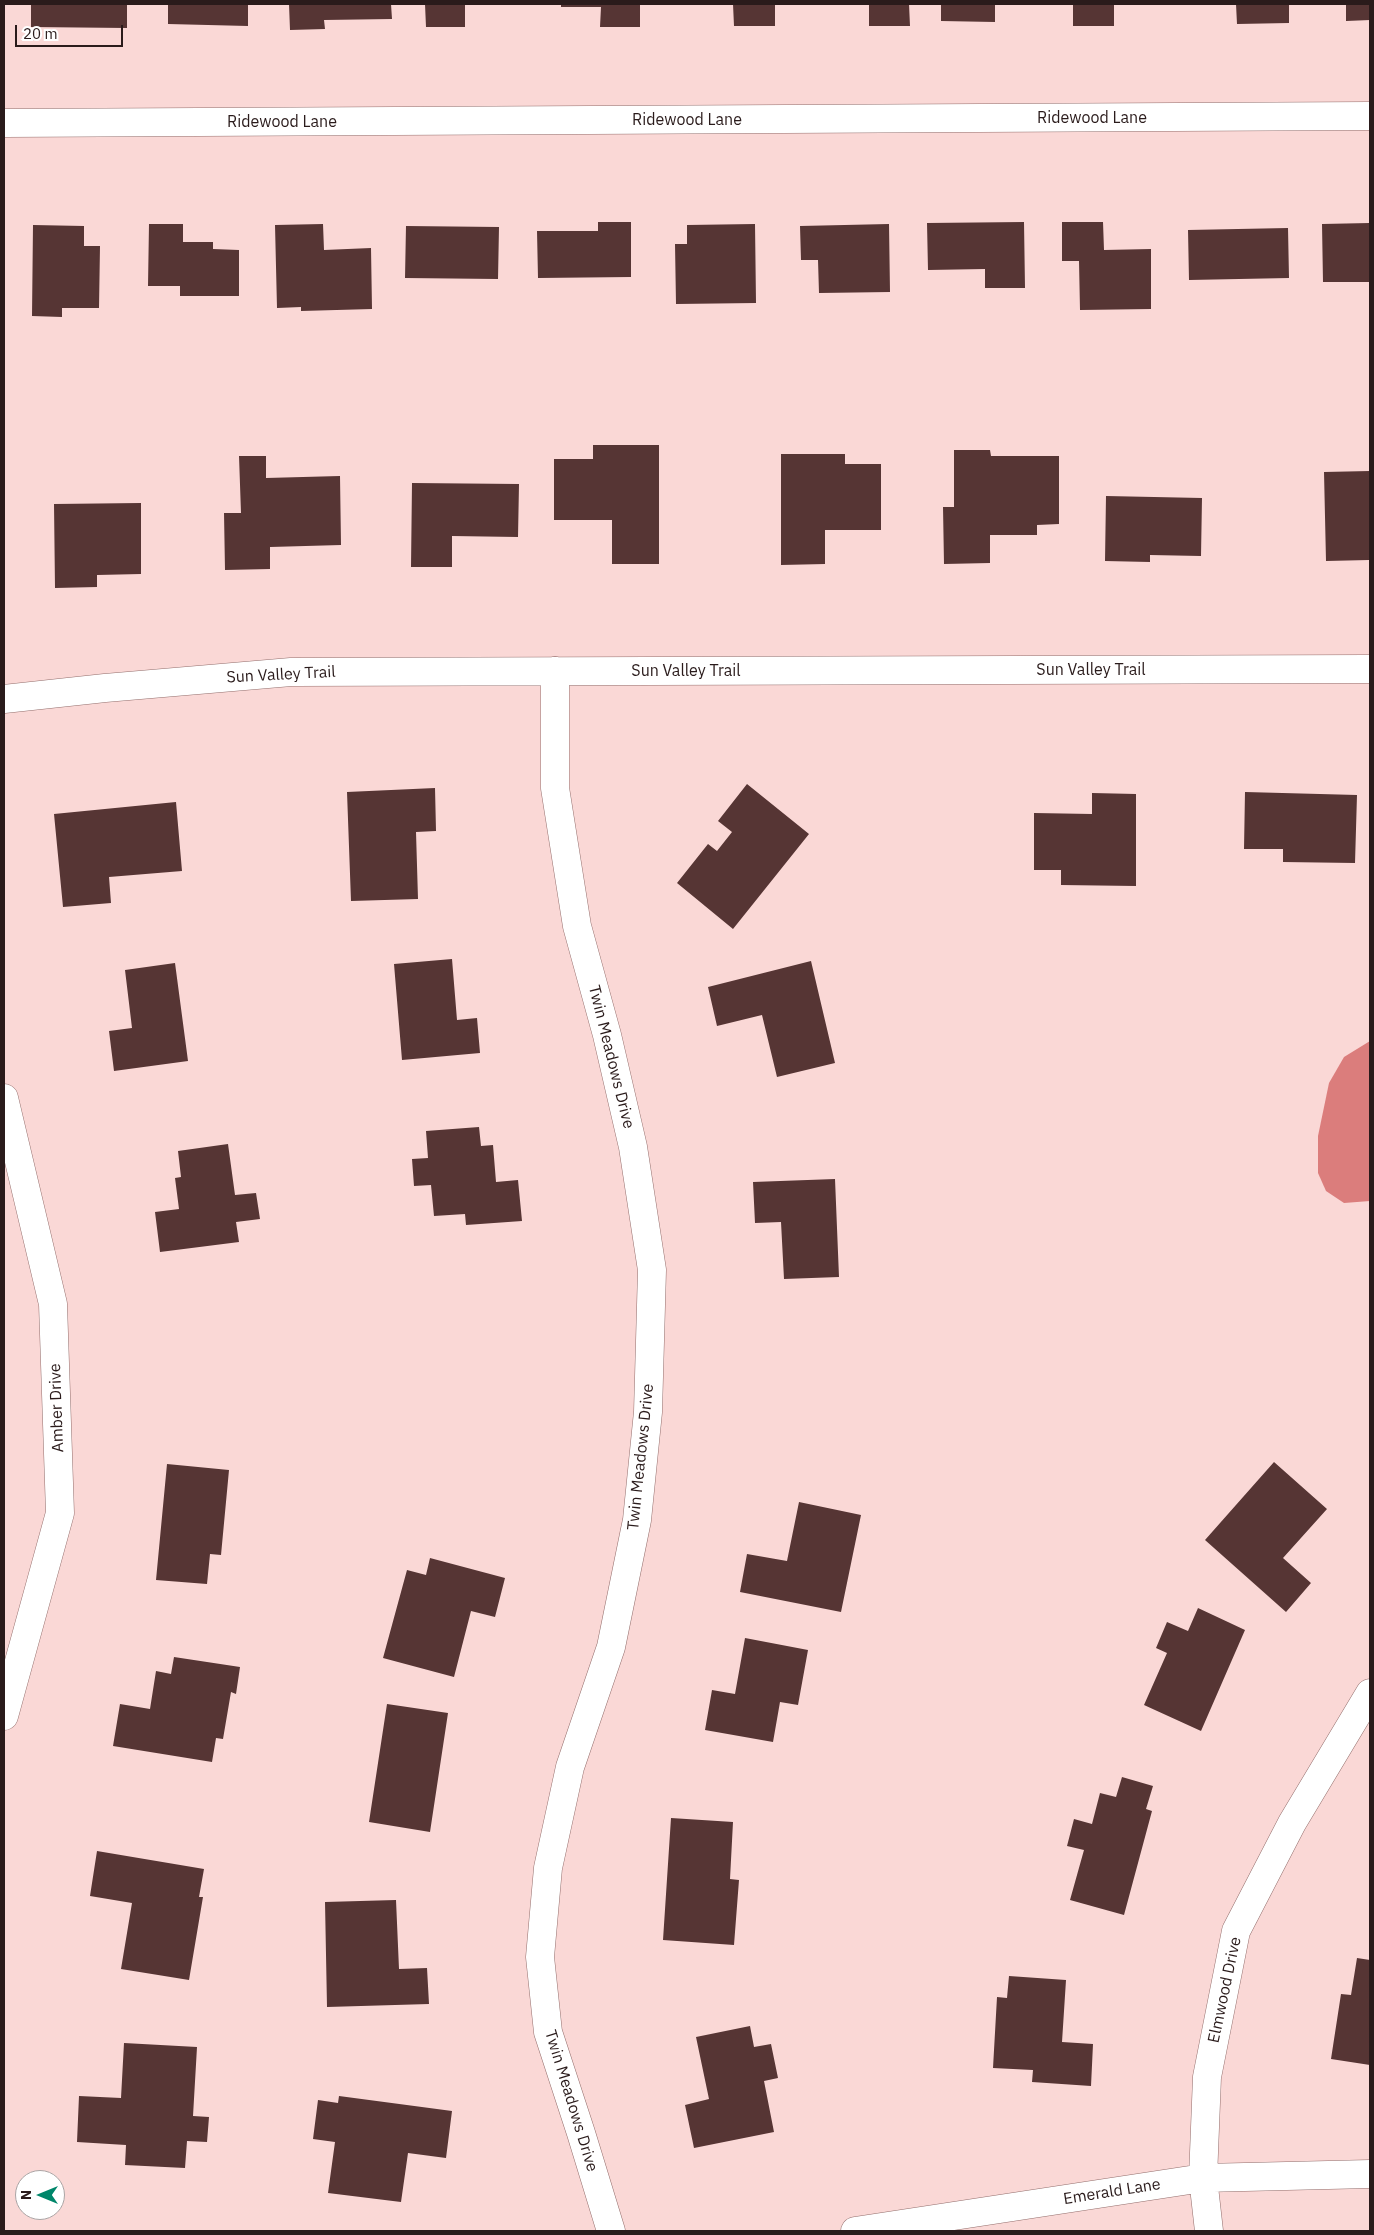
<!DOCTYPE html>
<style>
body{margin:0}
#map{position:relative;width:1374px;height:2235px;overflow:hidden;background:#fad8d6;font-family:"IBM Plex Sans",sans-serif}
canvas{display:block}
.frame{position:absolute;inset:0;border:5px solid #2a1b1b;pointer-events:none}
.north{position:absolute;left:15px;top:2170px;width:50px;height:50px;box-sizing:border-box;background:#fff;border:1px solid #aaa4a4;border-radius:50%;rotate:270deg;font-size:14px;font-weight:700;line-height:20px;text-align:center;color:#2a1b1b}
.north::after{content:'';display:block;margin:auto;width:18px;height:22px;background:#00866a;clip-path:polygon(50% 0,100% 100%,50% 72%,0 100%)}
.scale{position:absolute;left:15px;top:25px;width:108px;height:22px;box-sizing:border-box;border:2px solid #2a1b1b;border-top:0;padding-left:6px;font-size:15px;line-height:18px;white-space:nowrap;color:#2a1b1b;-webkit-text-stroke:4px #fff;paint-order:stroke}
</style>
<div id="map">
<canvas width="1374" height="2235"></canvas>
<div class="frame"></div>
<div class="north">N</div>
<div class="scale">20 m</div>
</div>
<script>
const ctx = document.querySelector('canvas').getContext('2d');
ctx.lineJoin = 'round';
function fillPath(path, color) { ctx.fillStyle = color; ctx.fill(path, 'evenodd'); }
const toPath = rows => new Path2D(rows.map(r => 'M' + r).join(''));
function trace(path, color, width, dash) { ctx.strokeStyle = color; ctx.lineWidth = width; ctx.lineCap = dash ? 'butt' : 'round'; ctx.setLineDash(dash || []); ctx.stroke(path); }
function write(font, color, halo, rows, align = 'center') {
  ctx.font = font + ' "IBM Plex Sans",sans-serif'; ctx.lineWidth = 5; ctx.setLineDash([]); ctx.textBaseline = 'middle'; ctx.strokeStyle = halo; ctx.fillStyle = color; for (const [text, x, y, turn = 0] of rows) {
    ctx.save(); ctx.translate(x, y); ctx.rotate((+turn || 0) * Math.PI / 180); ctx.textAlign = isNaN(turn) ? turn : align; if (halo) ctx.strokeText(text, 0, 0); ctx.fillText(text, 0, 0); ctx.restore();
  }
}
fillPath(toPath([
 [1370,1041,1370,1201,1344,1203,1326,1191,1318,1173,1318,1136,1329,1083,1344,1057]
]), '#db7d7c');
fillPath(toPath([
 [31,4,127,4,127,28,31,27],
 [168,4,248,4,248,26,168,24],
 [289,4,391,4,392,19,324,20,325,29,290,30],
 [425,4,465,4,465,27,426,27],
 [561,4,640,4,640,27,600,27,601,7,561,7],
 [733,4,775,4,775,26,734,26],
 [869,4,909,4,910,26,869,26],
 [941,4,995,4,995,22,941,21],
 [1073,4,1114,4,1114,26,1073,26],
 [1236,4,1289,4,1289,23,1237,24],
 [1346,4,1370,4,1370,20,1346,21],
 [598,222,631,222,631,277,538,278,537,231,598,231],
 [1024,222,1025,288,985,288,985,269,928,270,927,223],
 [1062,222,1103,222,1104,250,1151,249,1151,309,1080,310,1079,261,1062,261],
 [1370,223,1370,282,1323,282,1322,224],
 [149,224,183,224,183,242,213,242,213,249,239,250,239,296,180,296,180,286,148,286],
 [323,224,324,250,371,248,372,309,301,311,301,307,277,308,275,225],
 [755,224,756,303,676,304,675,244,687,244,687,225],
 [889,224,890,292,819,293,818,260,801,260,800,226],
 [33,225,84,226,84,246,100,246,99,308,62,308,62,317,32,316],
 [406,226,499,227,498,279,405,278],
 [1288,228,1289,278,1189,280,1188,230],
 [593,445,659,445,659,564,612,564,612,520,554,520,554,459,593,459],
 [954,450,990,450,991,456,1059,456,1059,524,1037,525,1037,535,990,535,990,563,944,564,943,507,954,507],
 [781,454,845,454,845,464,881,464,881,530,825,530,825,564,781,565],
 [239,456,266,456,266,478,340,476,341,545,270,547,270,569,225,570,224,513,241,513],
 [1370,471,1369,560,1326,561,1324,472],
 [412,483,519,484,518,537,452,536,452,567,411,567],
 [1106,496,1202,498,1201,556,1150,555,1150,562,1105,561],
 [141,503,141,574,97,575,97,587,55,588,54,504],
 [747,784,809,834,733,929,677,883,708,844,717,851,732,832,718,821],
 [435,788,436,831,416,832,418,899,351,901,347,792],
 [1245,792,1357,795,1355,863,1283,862,1283,849,1244,849],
 [1092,793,1136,794,1136,886,1061,885,1061,870,1034,870,1034,813,1092,814],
 [176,802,182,871,109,877,111,903,63,907,54,814],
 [452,959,457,1020,477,1018,480,1053,402,1060,394,964],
 [811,961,835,1063,777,1077,762,1015,717,1026,708,987],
 [175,963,188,1061,114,1071,109,1031,132,1028,125,970],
 [479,1127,481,1146,493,1145,496,1182,518,1180,522,1221,466,1225,465,1214,434,1216,431,1185,414,1186,412,1159,428,1158,426,1131],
 [228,1144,235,1195,256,1193,260,1219,236,1222,239,1242,160,1252,155,1212,179,1209,175,1178,181,1177,178,1151],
 [835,1179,839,1277,784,1279,781,1222,755,1223,753,1182],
 [1274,1462,1327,1509,1283,1558,1311,1583,1286,1612,1205,1540],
 [167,1464,229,1470,221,1555,210,1554,207,1584,156,1580],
 [799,1502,861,1515,841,1612,740,1592,747,1554,787,1561],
 [430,1558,505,1578,495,1617,471,1611,454,1677,383,1658,407,1570,426,1575],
 [1198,1608,1245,1630,1201,1731,1144,1705,1167,1653,1156,1648,1167,1622,1188,1631],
 [745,1638,808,1650,798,1705,780,1702,773,1742,705,1730,712,1690,735,1694],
 [174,1657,240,1667,236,1694,231,1692,223,1739,216,1738,212,1762,113,1746,120,1704,150,1709,156,1671,171,1674],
 [387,1704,448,1713,430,1832,369,1822],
 [1122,1777,1153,1786,1146,1809,1152,1811,1124,1915,1070,1900,1084,1850,1067,1846,1074,1819,1092,1824,1100,1793,1116,1797],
 [671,1818,733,1822,730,1879,739,1880,734,1945,663,1940],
 [97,1851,204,1869,199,1897,203,1897,189,1980,121,1969,132,1903,90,1896],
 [396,1900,399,1969,427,1968,429,2004,327,2007,325,1902],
 [1357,1958,1370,1960,1370,2065,1331,2059,1341,1994,1351,1995],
 [1009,1976,1066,1980,1062,2042,1093,2044,1091,2086,1032,2082,1033,2070,993,2068,997,1997,1007,1998],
 [750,2026,754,2047,771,2044,778,2078,764,2081,774,2132,694,2148,685,2105,709,2099,696,2037],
 [124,2043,197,2047,193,2116,209,2117,207,2142,187,2141,185,2168,125,2165,126,2145,77,2142,79,2096,121,2098],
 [339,2096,452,2111,446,2158,408,2153,401,2202,328,2193,335,2142,313,2139,318,2100,338,2103]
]), '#563534');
const street = toPath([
 [4,123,1370,116],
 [555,671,555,788,577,926,607,1035,633,1147,652,1270,648,1412,637,1520,611,1647,570,1767,548,1868,540,1957,548,2032,581,2133,611,2231],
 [4,699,105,688,291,672,1370,669],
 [4,1098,53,1304,60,1513,4,1716],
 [855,2231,1203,2178,1370,2174],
 [1209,2231,1203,2178,1207,2077,1236,1931,1292,1823,1370,1693]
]);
trace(street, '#936e6c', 29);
trace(street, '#fff', 28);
write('16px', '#2a1b1b', '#fff', [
 ["Ridewood Lane",1092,118],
 ["Ridewood Lane",687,120],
 ["Ridewood Lane",282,122],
 ["Sun Valley Trail",1091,670],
 ["Sun Valley Trail",686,671],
 ["Sun Valley Trail",281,675,-3],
 ["Twin Meadows Drive",611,1057,76],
 ["Amber Drive",57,1408,-92],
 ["Twin Meadows Drive",641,1457,-84],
 ["Elmwood Drive",1225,1990,-78],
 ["Twin Meadows Drive",571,2101,73],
 ["Emerald Lane",1112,2192,-9]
]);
</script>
